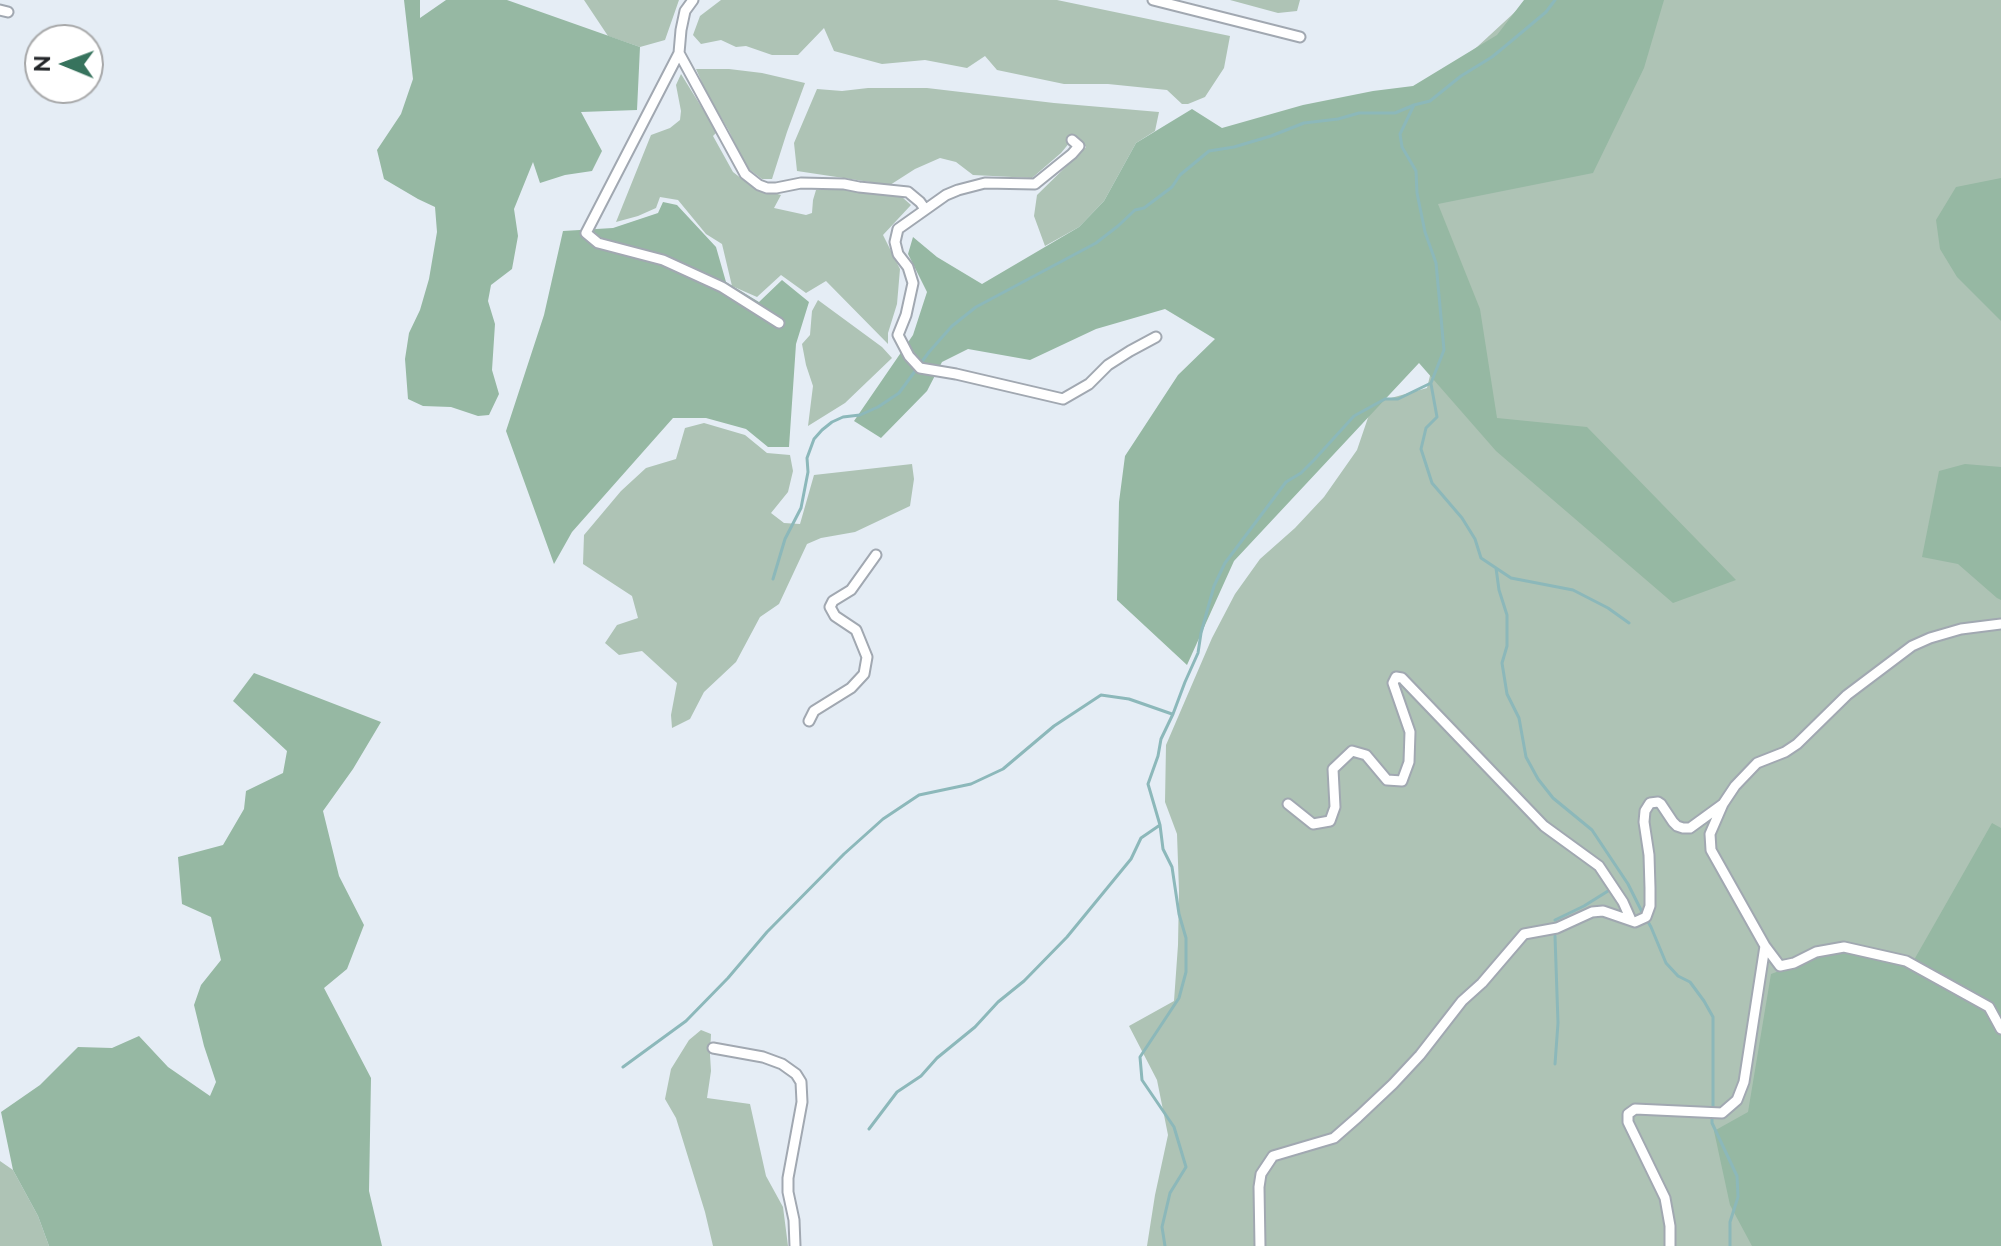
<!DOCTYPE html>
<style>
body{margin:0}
#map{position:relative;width:2001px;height:1246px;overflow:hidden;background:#e5edf5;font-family:Raleway,sans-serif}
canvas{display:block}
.north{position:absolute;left:24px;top:24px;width:80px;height:80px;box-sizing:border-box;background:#fff;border:2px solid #a7a8a9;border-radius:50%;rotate:271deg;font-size:22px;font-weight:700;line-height:32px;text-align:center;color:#232629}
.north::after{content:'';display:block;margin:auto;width:28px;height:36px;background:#37735d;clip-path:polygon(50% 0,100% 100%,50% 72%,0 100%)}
</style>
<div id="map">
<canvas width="2001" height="1246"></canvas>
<div class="north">N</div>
</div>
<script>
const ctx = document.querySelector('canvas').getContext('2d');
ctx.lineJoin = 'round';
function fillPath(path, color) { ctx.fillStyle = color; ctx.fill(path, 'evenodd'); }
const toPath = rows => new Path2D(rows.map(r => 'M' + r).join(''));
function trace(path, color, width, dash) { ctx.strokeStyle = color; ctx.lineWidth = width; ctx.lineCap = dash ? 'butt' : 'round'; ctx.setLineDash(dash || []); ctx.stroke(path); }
fillPath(toPath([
 [584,0,679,0,665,40,640,47,608,36],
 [721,0,1057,0,1230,36,1224,68,1205,97,1188,104,1182,104,1167,90,1108,84,1064,84,997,70,985,56,967,68,925,60,882,64,834,51,824,28,798,55,772,55,746,46,736,47,721,40,701,44,693,35,700,16],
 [1230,0,1300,0,1297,11,1278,13],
 [1528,0,2001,0,2001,1246,1147,1246,1155,1195,1168,1135,1157,1080,1129,1026,1174,1001,1178,945,1179,891,1177,834,1165,802,1166,745,1212,638,1235,594,1260,559,1295,528,1324,497,1357,450,1373,403,1427,388,1440,334,1416,96,1477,47],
 [696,69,729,69,762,73,805,83,787,132,772,179,762,179,746,167,729,131,706,92],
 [681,74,717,132,713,136,733,172,751,186,781,195,774,208,806,215,812,213,813,200,816,190,844,189,902,197,911,205,883,235,900,269,897,304,888,333,888,344,826,281,806,293,781,275,757,297,732,286,722,244,706,234,678,200,660,197,656,208,638,216,616,222,651,135,670,128,680,120,681,111,676,85],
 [868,88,927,88,1054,103,1159,112,1155,131,1136,143,1104,201,1079,227,1045,246,1034,216,1037,195,1086,147,1075,136,1061,153,1032,178,973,175,956,162,940,158,915,169,890,185,797,171,794,143,817,89,842,91],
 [818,300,882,347,892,358,845,403,808,426,813,386,806,365,802,344,810,335,812,311],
 [704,423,745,435,767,453,790,455,793,471,788,492,771,513,784,523,800,524,814,475,912,464,914,479,910,506,855,532,821,538,807,544,779,604,760,617,736,662,704,692,690,719,672,728,671,715,677,683,642,651,619,655,605,643,617,625,638,618,632,596,583,564,584,535,621,491,646,468,676,459,685,428],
 [701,1030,711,1034,710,1055,711,1071,707,1098,750,1104,766,1176,783,1207,788,1246,713,1246,705,1212,676,1118,665,1099,671,1069,689,1040],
 [0,1161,13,1170,38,1216,49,1246,0,1246]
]), '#aec3b5');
fillPath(toPath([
 [404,0,420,0,420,18,446,0,507,0,640,47,637,110,581,112,602,151,592,171,565,175,540,183,533,162,514,209,518,236,512,269,491,285,488,301,495,324,492,370,499,394,489,415,478,416,451,407,423,406,408,399,405,359,409,333,420,310,429,279,437,232,435,207,418,199,384,179,377,150,401,114,413,79],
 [1524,0,1664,0,1644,68,1593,173,1438,204,1480,309,1497,418,1587,427,1736,580,1673,603,1496,451,1419,363,1234,561,1187,665,1117,600,1119,502,1125,456,1178,375,1215,339,1165,309,1096,329,1030,360,968,349,942,362,927,391,881,438,854,421,913,335,927,292,908,254,913,237,937,257,982,284,1079,227,1104,201,1136,143,1192,109,1222,128,1303,105,1373,91,1413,86,1497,35],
 [2001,178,2001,321,1957,277,1940,249,1936,220,1956,187],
 [663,202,677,205,716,247,726,282,759,302,782,280,809,302,796,344,789,447,768,447,746,429,706,418,673,418,572,532,554,564,506,431,544,315,563,231,613,228,658,213],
 [1965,464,2001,467,2001,600,1997,598,1958,564,1922,557,1939,471],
 [254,673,381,722,353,769,323,811,339,876,364,925,347,969,324,988,371,1078,369,1191,382,1246,49,1246,38,1216,13,1170,1,1112,40,1085,78,1047,112,1048,139,1036,168,1067,210,1096,216,1082,204,1046,194,1005,201,985,221,960,211,917,182,904,178,857,223,845,244,809,246,791,283,773,287,751,233,701],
 [1992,823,2001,828,2001,1246,1752,1246,1730,1205,1714,1131,1748,1112,1771,974,1831,952,1854,950,1910,967]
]), '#96b8a3');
trace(toPath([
 [1431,384,1437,417,1426,428,1421,449,1432,483,1462,518,1475,539,1481,558,1511,578,1573,590,1608,608,1629,623],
 [1496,568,1499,590,1507,615,1507,646,1502,663,1507,694,1519,718,1526,757,1538,779,1553,798,1592,830,1628,884,1643,914],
 [773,579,785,539,801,508,808,472,807,458,814,439,822,430,832,422,843,417,860,415,878,407,899,393,929,352,952,326,976,307,1096,243,1118,226,1135,210,1144,208,1172,187,1180,175,1209,151,1234,147,1271,136,1304,123,1338,119,1359,113,1395,113,1414,105,1430,101,1461,76,1492,57,1509,43,1546,12,1555,0],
 [1555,920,1584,906,1608,891],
 [1647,920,1651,927,1666,963,1678,976,1690,982,1704,1001,1713,1017,1713,1109],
 [1555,1064,1558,1023,1555,936],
 [623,1067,686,1021,728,978,767,932,844,854,883,819,919,795,971,784,1003,769,1054,726,1101,695,1129,699,1172,714],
 [1712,1117,1712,1123,1737,1176,1738,1197,1730,1222,1730,1246],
 [869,1129,897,1092,921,1076,937,1058,975,1027,998,1002,1024,981,1067,937,1131,859,1141,838,1160,825],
 [1165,1246,1162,1227,1170,1193,1186,1167,1174,1127,1142,1080,1140,1057,1179,998,1186,972,1186,938,1179,914,1172,867,1163,849,1160,825,1148,784,1158,756,1161,739,1173,714,1185,682,1198,653,1201,633,1214,586,1225,563,1286,482,1301,473,1314,460,1354,416,1385,399,1398,399,1431,383,1444,350,1436,263,1425,232,1417,193,1416,171,1402,147,1400,134,1414,105]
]), '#8cb8ba', 3);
const minor = toPath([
 [693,0,685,11,681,30,679,53,586,233,598,243,663,260,722,287,779,323],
 [1153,0,1300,37],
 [0,10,8,12],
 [679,53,745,174,759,185,767,188,776,188,801,183,844,184,859,187,908,192,920,202,925,209],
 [1072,140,1079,146,1072,154,1035,184,985,183,958,190,946,195,898,229,895,242,898,254,908,267,913,283,906,315,898,335,909,356,920,368,956,374,1063,399,1089,384,1108,365,1130,351,1156,337],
 [2001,624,1961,629,1930,638,1912,646,1847,695,1797,744,1785,752,1757,763,1735,786,1723,804,1710,834,1711,850,1765,946,1780,966,1794,963,1816,952,1844,947,1906,961,1989,1007,2001,1029],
 [809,721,814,711,851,688,864,674,867,657,856,630,835,616,830,607,833,601,851,590,876,555],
 [1288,804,1313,824,1330,821,1335,807,1333,769,1352,751,1366,755,1387,780,1402,781,1409,762,1410,732,1393,683,1396,677,1402,678,1544,826,1599,866,1623,902,1631,920],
 [713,1048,763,1057,782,1064,796,1074,801,1082,802,1102,788,1178,788,1192,794,1220,795,1246],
 [1260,1246,1259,1187,1261,1174,1273,1156,1334,1138,1358,1117,1393,1084,1420,1055,1462,1001,1482,983,1524,934,1557,928,1592,912,1603,911,1635,922,1646,917,1650,906,1650,888,1649,855,1644,822,1645,811,1650,803,1658,802,1661,804,1673,822,1677,826,1683,828,1690,828,1723,804],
 [1670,1246,1670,1226,1665,1198,1628,1122,1628,1114,1635,1109,1722,1113,1737,1100,1744,1082,1765,946]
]);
trace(minor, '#a1a8b1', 13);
trace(minor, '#fff', 9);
</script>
